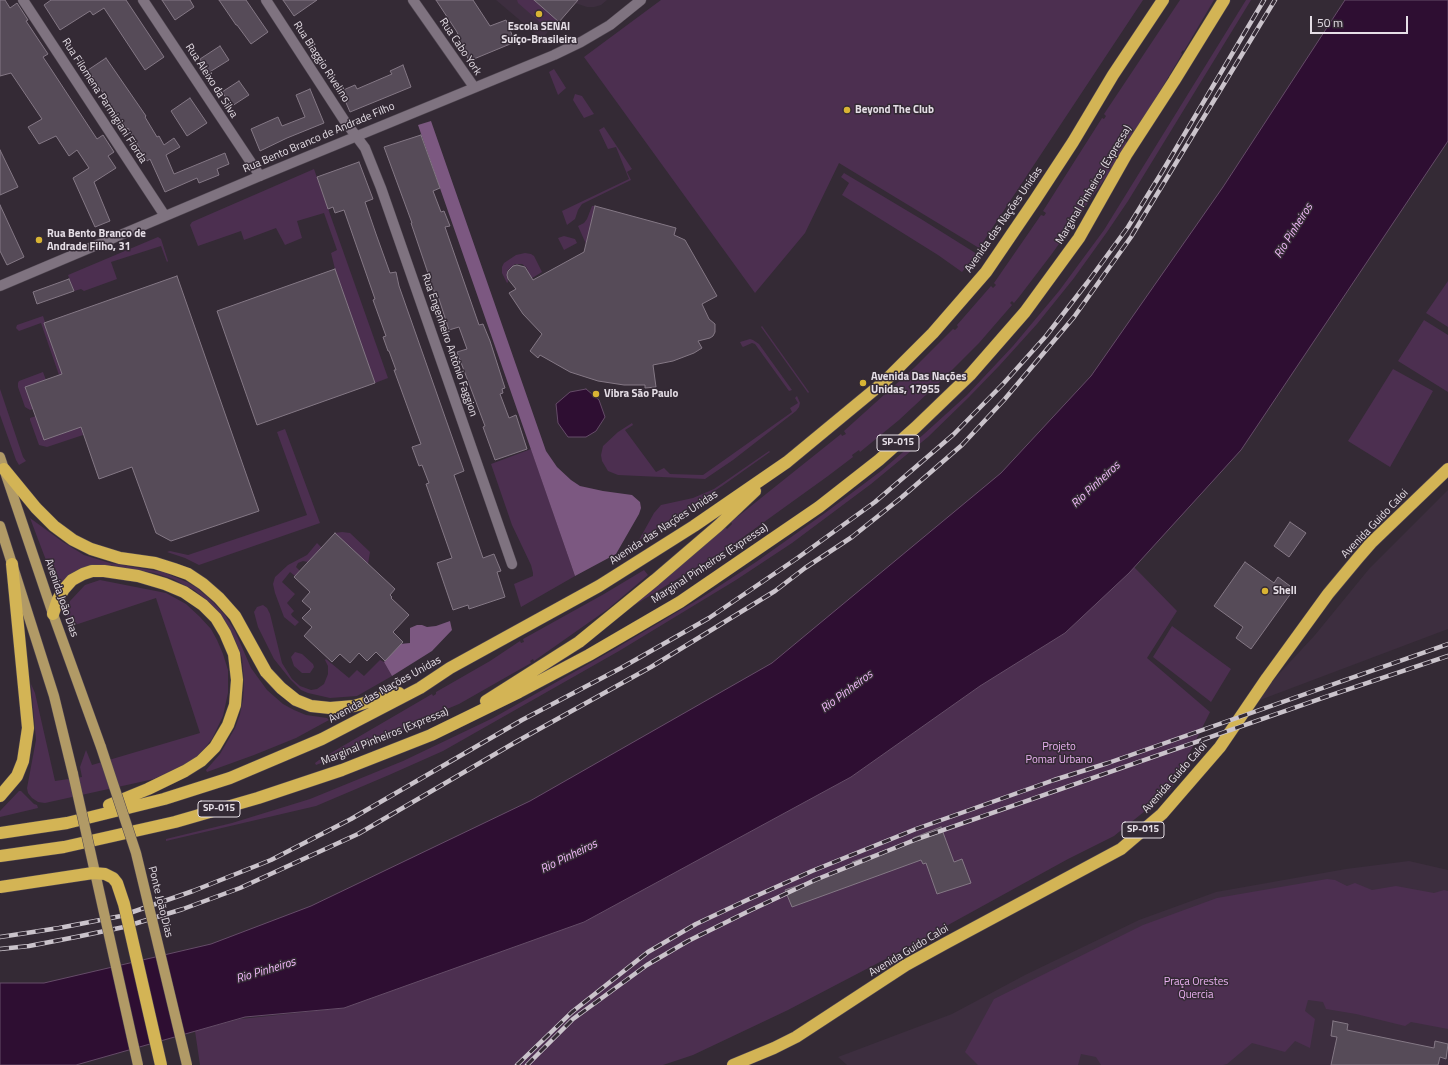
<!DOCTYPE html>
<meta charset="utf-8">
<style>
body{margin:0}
#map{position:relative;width:1448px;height:1065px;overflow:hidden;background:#342a35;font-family:"Titillium Web",sans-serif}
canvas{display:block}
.scale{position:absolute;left:1310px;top:16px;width:98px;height:18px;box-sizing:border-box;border:2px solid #e5dee6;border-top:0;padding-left:5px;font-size:12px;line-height:14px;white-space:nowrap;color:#e5dee6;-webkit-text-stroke:3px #342a35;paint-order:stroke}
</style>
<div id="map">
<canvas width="1448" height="1065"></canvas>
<div class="scale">50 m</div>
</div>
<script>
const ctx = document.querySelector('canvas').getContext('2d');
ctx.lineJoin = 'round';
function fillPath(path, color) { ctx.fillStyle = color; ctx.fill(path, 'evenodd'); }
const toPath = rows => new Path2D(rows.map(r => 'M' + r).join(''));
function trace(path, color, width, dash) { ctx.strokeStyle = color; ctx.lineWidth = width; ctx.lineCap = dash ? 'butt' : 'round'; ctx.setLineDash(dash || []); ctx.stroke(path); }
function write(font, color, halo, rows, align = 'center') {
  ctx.font = font + ' "Titillium Web",sans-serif'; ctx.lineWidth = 3; ctx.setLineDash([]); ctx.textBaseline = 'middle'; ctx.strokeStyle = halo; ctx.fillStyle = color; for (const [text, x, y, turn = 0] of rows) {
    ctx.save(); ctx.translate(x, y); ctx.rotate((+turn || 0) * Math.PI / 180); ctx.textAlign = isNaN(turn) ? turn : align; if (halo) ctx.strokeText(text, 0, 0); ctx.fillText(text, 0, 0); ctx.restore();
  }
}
fillPath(toPath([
 [496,0,607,0,601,5,594,7,587,7,575,3,558,23,556,22,542,39],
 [1448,490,1448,629,1252,703,1315,635,1369,569],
 [1409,861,1448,870,1448,1065,847,1065,838,1057,952,1014,1025,975,1139,920,1216,892,1346,869]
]), '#3d2e3f');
fillPath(toPath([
 [517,0,534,0,559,22,558,23,556,22,549,30,518,3],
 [661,0,1143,0,979,248,839,163,805,233,755,293,584,57],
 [1180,0,1214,0,1184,51,1183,50,1181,53,1182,54,1131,140,1127,138,1125,141,1129,144,1072,226,1070,225,1068,228,1069,230,1051,255,1019,297,1014,303,1012,301,1010,303,1012,305,979,343,942,380,899,420,860,452,859,450,852,455,853,457,828,476,728,548,628,609,725,527,727,529,732,524,731,522,841,434,842,436,846,434,844,431,915,367,953,329,955,330,958,327,957,325,991,286,993,288,996,285,994,283,1041,215,1044,216,1046,213,1043,211,1102,118,1104,119,1106,116,1104,114],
 [1246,0,1251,0,1128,201,1107,232,1074,278,1037,324,999,366,968,398,928,437,871,484,792,543,736,580,619,651,443,751,389,775,316,806,166,841,166,839,232,823,310,799,403,761,493,718,613,650,701,598,756,562,825,513,881,471,924,434,967,395,1013,346,1059,291,1104,230],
 [554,69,566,88,558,95,549,72],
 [575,94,582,96,594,114,584,118,573,100],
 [604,127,632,169,627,172,631,180,582,204,578,210,575,219,567,225,562,211,629,179,616,147,608,149,599,130],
 [314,169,388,378,375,383,335,269,331,253,337,250,324,213,297,221,302,238,285,245,276,228,244,240,241,231,198,246,190,225,192,222],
 [844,173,921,219,977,254,962,272,938,255,842,195,849,183,841,177],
 [592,206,595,206,586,244,578,226,584,223,587,219],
 [564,236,575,239,577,243,564,250,558,238],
 [158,237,161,239,168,261,167,262,161,246,111,262,117,279,84,291,81,289,74,291,68,275],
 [525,253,531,254,534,256,542,272,529,280,527,268,522,264,515,264,507,271,508,282,507,283,502,273,502,267,504,263,516,255],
 [1448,281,1448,327,1426,313],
 [43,316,45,322,44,323,62,374,59,375,41,323,19,331,16,328,17,325],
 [1424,320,1448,335,1448,392,1398,361],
 [762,326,809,392,808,393,761,327],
 [750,339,753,340,759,344,792,390,789,391,755,344,752,343,743,347,742,346,740,342],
 [1393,369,1433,391,1390,467,1348,441],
 [43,372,46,380,33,409,30,410,25,407,18,387,18,383,19,381],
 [0,389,23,457,26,461,19,465,16,460,0,415],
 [797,396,800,403,799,407,796,411,733,460,705,479,618,475,608,471,602,461,601,455,603,446,618,432,632,423,633,425,625,430,656,472,664,468,670,474,703,475,792,412,790,408,798,403,795,398],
 [36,416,44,440,81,427,83,435,47,447,39,445,30,420,30,418],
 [285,429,320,523,199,565,185,558,167,552,170,551,188,555,307,515,277,432],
 [531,449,575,576,521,607,514,584,533,576,533,573,531,565,512,525,491,464],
 [769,451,770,452,722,486,639,540,654,513,661,505,693,498,714,489],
 [30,518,63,542,84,555,110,563,163,572,187,582,197,588,213,602,225,615,235,631,251,668,267,690,283,704,294,710,306,715,327,718,329,720,296,738,254,755,207,772,206,770,220,754,235,728,240,714,243,699,244,682,242,658,236,642,227,624,209,602,194,590,173,579,154,573,110,565,91,565,75,571,58,585,55,584],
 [342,532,350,533,370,552,368,564,335,533],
 [317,543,322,548,308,562,303,561,298,563,296,567,300,571,295,576,290,572,282,582,295,594,287,603,294,611,291,614,292,616,299,622,295,626,284,617,275,593,273,584,275,577,288,565,307,555],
 [1134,567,1177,611,1147,658,1210,712,1171,790,1114,836,1068,859,899,952,788,1010,693,1055,663,1065,200,1065,195,1031,240,1019,344,1008,584,922,851,777,980,686,1065,633],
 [644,570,648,575,608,609,534,661,533,659,530,661,531,663,459,704,447,709,446,707,442,709,443,711,432,717,384,739,316,765,315,763,319,760,336,750,432,694,433,696,436,694,436,692,490,661,520,641,521,643,524,642,523,639,604,594],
 [100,580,166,593,186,604,200,617,211,629,217,640,223,654,228,670,228,693,223,716,212,739,204,749,193,760,180,768,154,779,45,803,38,802,32,798,28,793,27,788,36,740,31,684,35,693,55,781,82,777,80,767,86,750,92,765,200,733,156,598,69,627,67,619,67,611,70,601,85,585],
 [263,605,267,608,270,614,282,663,292,679,300,686,311,690,317,689,324,684,328,674,328,666,325,660,326,659,349,678,357,670,364,676,380,660,384,662,392,676,357,696,330,698,308,693,301,690,290,679,274,659,258,627,254,612,257,607],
 [1172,626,1231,669,1211,702,1153,657],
 [295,652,302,654,313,664,314,667,310,673,302,673,294,666,291,657],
 [19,791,21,791,34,804,37,805,38,808,0,817,0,811],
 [1327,879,1335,880,1347,886,1355,883,1372,890,1396,886,1434,893,1444,890,1448,891,1448,1029,1411,1022,1405,1026,1356,1014,1326,1009,1323,1002,1308,1000,1305,1011,1315,1019,1310,1048,1295,1041,1285,1052,1252,1043,1227,1064,1223,1065,1101,1065,1096,1057,1081,1054,1078,1065,978,1065,965,1052,994,999,1143,925,1217,898]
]), '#4c2f50');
fillPath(toPath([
 [431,121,546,451,557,467,571,480,580,486,603,491,632,495,640,502,641,508,639,514,616,554,575,576,418,125],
 [450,621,452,630,432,651,392,676,384,662,400,644,410,643,410,628,417,625,422,625,427,627,436,626]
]), '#7c5881');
const water = toPath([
 [1345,0,1448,0,1448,141,1241,450,1129,573,1065,633,980,686,851,777,584,922,344,1008,245,1017,76,1065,0,1065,0,983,44,983,211,944,311,906,530,801,772,663,1001,473,1091,376,1223,187,1345,0],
 [586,389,599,400,605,417,596,431,586,437,568,437,558,423,556,404,570,392,586,389]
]);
fillPath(water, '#2e0e32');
trace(water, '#654c68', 1);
const building = toPath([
 [0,0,5,0,10,8,17,3,28,20,26,21,48,54,43,57,51,69,97,139,103,135,114,152,108,156,116,168,94,182,110,221,95,227,73,178,89,168,77,150,69,156,56,136,39,144,28,127,42,119,11,73,0,76,0,0],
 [51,0,126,0,164,57,145,70,104,8,93,15,90,11,60,30,44,5,51,0],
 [162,0,190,0,194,7,175,20,162,0],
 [219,0,246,0,268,32,251,44,237,25,236,25,219,0],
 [283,0,317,0,294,16,283,0],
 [436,0,473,0,490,26,506,20,515,42,469,61,457,32,436,0],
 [534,0,578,0,559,22,534,0],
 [220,46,229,60,208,73,200,59,220,46],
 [106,58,146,116,145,117,157,137,159,136,164,145,174,138,180,147,166,155,174,174,225,153,229,164,217,169,219,175,199,183,197,178,165,192,150,159,147,161,128,128,127,129,88,70,106,58],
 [403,65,411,87,350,112,341,91,355,85,357,89,392,74,390,71,403,65],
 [239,81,249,95,232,106,222,92,239,81],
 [310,89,324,123,287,138,260,151,251,129,278,117,282,126,305,117,296,95,310,89],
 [190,98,207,123,187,136,171,111,190,98],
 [421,135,440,188,433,191,441,212,444,211,450,226,445,227,479,325,483,324,490,341,505,388,502,389,503,393,500,394,509,418,516,415,527,449,495,460,483,427,485,426,457,352,467,349,459,327,449,330,437,293,435,294,411,223,412,223,384,147,421,135],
 [0,150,18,187,0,195,0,150],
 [359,162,373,199,365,202,376,234,390,273,396,272,399,286,464,471,454,475,483,558,494,554,501,571,497,572,505,597,469,609,468,605,453,610,437,563,452,558,426,484,429,483,422,465,419,466,412,447,421,444,394,370,396,370,389,351,388,351,383,337,386,336,373,300,375,299,344,210,335,213,333,207,328,209,317,177,359,162],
 [0,205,24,257,7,265,0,251,0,205],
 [595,206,676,228,674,235,685,240,717,296,702,304,709,319,715,324,715,332,713,336,710,338,698,341,702,348,694,353,673,361,653,365,656,387,645,388,645,385,624,385,598,381,570,372,540,355,538,358,530,351,542,334,523,314,509,293,516,289,508,279,507,275,508,271,513,266,517,265,525,267,533,280,584,252,595,206],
 [335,269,375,383,257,425,217,311,335,269],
 [177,276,259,511,171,541,156,533,132,467,99,479,81,427,44,440,25,387,62,374,44,323,177,276],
 [69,279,74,291,37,304,33,292,69,279],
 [1290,522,1306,533,1289,557,1274,546,1290,522],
 [335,533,395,589,390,595,392,597,391,598,409,615,393,632,403,642,385,661,376,652,367,661,359,653,350,663,340,654,332,662,304,636,312,627,302,618,311,609,302,601,310,592,294,577,335,533],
 [1245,562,1274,583,1278,577,1294,589,1251,649,1236,638,1243,627,1214,606,1245,562],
 [941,827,954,862,962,859,971,883,937,894,926,863,923,864,921,860,792,907,785,890,853,866,852,862,914,840,913,838,941,827],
 [1333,1021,1348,1024,1347,1030,1434,1048,1435,1041,1448,1044,1446,1059,1440,1057,1438,1065,1331,1065,1337,1037,1331,1036,1333,1021]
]);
fillPath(building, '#564b58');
trace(building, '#847885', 1);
const minor = toPath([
 [23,0,165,216],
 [143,0,260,176],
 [266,0,344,120,365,148,381,188,512,564],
 [413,0,474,87],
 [0,286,260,176,554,55,581,42,610,25,641,0]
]);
const major = toPath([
 [0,457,53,614,101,747],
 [0,526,54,696,73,774]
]);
const highway = toPath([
 [4,469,36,508,54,526,73,540,91,549,120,558,155,563,174,569,188,574,203,584,219,598,235,616,266,672,281,688,296,700,311,706,330,708,354,706,399,693],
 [53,614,58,599,64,589,72,580,83,574,92,571,104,571,138,576,165,584,184,592,203,605,216,618,225,633,234,654,237,680,235,705,228,725,215,747,201,761,185,771,148,789,109,805],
 [486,701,579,642,655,580,718,526,755,491],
 [0,796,17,776,23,761,28,728,12,564],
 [0,833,67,823,164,799,230,778,322,739,420,688,450,668,599,586,694,526,787,462,885,381,933,333,986,272,1035,200,1073,142,1113,75,1163,0],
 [0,856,64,847,175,822,258,798,342,770,431,735,519,692,589,655,680,602,819,507,879,460,916,427,970,375,1025,312,1079,238,1126,155,1174,81,1224,0],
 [733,1065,774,1048,796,1037,906,965,946,943,1121,849,1162,814,1220,747,1267,678,1328,594,1358,558,1371,543,1448,469]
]);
trace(minor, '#504751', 11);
trace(major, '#504751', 11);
trace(highway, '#504751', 13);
trace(minor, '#7f7380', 10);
trace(major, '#b19a66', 10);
trace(highway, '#d3b455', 12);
const rail = toPath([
 [0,937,59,928,121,916,193,891,271,860,351,819,522,720,621,668,709,618,796,559,875,502,954,434,1003,384,1046,336,1087,283,1128,227,1162,172,1264,0],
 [0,949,29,946,76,937,124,927,183,909,240,888,358,834,514,743,651,667,775,591,805,568,852,537,902,497,962,445,1004,400,1074,317,1131,237,1275,0],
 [517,1065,572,1012,648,952,696,924,747,900,812,871,916,829,1054,780,1108,763,1448,644],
 [527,1065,573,1019,647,965,688,941,751,910,815,880,917,839,1325,697,1448,656]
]);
trace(rail, '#cac3cb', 4.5);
trace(rail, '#342a35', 3, [9]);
const majorBridge = toPath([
 [101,747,136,853,187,1065],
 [73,774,138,1065]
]);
const highwayBridge = toPath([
 [0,887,93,873,105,874,113,878,117,883,124,904,161,1065]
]);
trace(majorBridge, '#504751', 11, []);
trace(highwayBridge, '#504751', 13, []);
trace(majorBridge, '#b19a66', 10);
trace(highwayBridge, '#d3b455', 12);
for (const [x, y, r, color] of [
 [539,14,4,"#d9b434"],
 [847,110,4,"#d9b434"],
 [39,240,4,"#d9b434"],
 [863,383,4,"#d9b434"],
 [596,394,4,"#d9b434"],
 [1265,591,4,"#d9b434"]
]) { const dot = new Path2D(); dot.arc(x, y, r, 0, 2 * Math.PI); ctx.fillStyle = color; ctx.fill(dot); trace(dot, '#342a35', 1.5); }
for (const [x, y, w] of [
 [898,443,42],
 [219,809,42],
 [1143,830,42]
]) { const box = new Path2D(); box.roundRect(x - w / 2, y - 8, w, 16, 3); ctx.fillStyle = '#342a35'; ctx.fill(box); trace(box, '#e5dee6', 1); }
write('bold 10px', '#e5dee6', null, [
 ["SP-015",898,443],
 ["SP-015",219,809],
 ["SP-015",1143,830]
]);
write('bold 11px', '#e5dee6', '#342a35', [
 ["Escola SENAI",539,27,"center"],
 ["Suíço-Brasileira",539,40,"center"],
 ["Beyond The Club",855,110],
 ["Rua Bento Branco de",47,234],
 ["Andrade Filho, 31",47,247],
 ["Avenida Das Nações",871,377],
 ["Unidas, 17955",871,390],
 ["Vibra São Paulo",604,394],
 ["Shell",1273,591]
], 'left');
write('11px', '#e5dee6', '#342a35', [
 ["Rua Cabo York",460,47,56],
 ["Rua Biaggio Rivelino",321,62,57],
 ["Rua Aleixo da Silva",211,81,57],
 ["Rua Filomena Parmigiani Fiorda",104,101,57],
 ["Rua Bento Branco de Andrade Filho",319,138,-23],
 ["Marginal Pinheiros (Expressa)",1094,185,-59],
 ["Avenida das Nações Unidas",1004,220,-55],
 ["Rua Engenheiro Antônio Faggion",449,345,71],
 ["Avenida Guido Caloi",1375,524,-46],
 ["Avenida das Nações Unidas",664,528,-33],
 ["Marginal Pinheiros (Expressa)",710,564,-33],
 ["Avenida João Dias",61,598,71],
 ["Avenida das Nações Unidas",385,690,-29],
 ["Marginal Pinheiros (Expressa)",385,737,-22],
 ["Avenida Guido Caloi",1175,778,-48],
 ["Ponte João Dias",160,902,76],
 ["Avenida Guido Caloi",909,951,-31]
]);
write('11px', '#ecb3f3', '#342a35', [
 ["Projeto",1059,747],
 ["Pomar Urbano",1059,760],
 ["Praça Orestes",1196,982],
 ["Quercia",1196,995]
]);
write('italic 12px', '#f0b8f8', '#342a35', [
 ["Rio Pinheiros",1294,231,-58],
 ["Rio Pinheiros",1096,485,-43],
 ["Rio Pinheiros",847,692,-37],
 ["Rio Pinheiros",569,857,-26],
 ["Rio Pinheiros",266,971,-17]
]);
</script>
